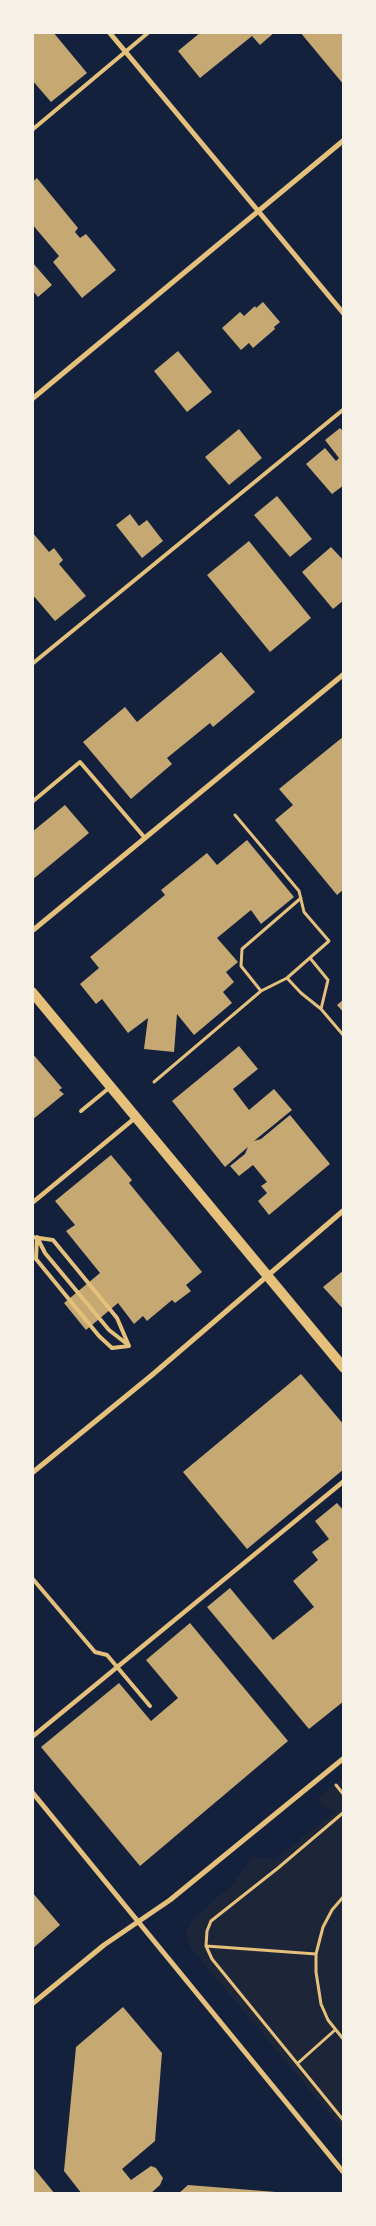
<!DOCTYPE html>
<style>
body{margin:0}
#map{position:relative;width:376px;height:2226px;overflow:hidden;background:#14213d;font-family:"DejaVu Sans",sans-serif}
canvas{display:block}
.frame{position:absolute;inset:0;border:34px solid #f6f1e7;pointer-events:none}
</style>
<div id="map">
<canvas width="376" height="2226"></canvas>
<div class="frame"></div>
</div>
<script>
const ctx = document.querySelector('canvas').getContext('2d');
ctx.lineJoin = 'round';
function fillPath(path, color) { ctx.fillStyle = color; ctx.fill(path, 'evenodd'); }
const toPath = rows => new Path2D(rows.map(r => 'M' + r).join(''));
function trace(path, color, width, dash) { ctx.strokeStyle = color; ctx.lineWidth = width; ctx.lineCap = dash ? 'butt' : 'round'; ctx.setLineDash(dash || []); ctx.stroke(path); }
fillPath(toPath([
 [343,1777,343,2130,190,1947,186,1933,193,1919,232,1885,253,1856,275,1860,335,1811,321,1805,317,1799]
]), '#1d2539');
fillPath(toPath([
 [32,32,53,32,87,73,51,102,32,80],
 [201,32,275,32,260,45,252,36,200,78,178,51],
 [300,32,344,32,344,85],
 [37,178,78,228,75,232,80,238,86,234,116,270,82,298,53,262,59,256,32,224,32,182],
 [32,262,52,285,38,297,32,290],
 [263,302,280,322,274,327,275,329,253,348,249,343,241,350,222,328,240,312,244,316,255,306,256,308],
 [178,351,212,392,187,412,154,371],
 [340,428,344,432,344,485,332,494,306,464,325,448,336,461,339,458,325,440],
 [239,429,262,458,229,485,205,457],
 [277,496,312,539,290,557,254,515],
 [130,514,139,526,147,520,163,541,142,558,116,525],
 [32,532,49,552,54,548,63,560,59,564,86,596,55,621,32,594],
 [249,541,311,618,270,652,207,575],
 [331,547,344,561,344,600,333,609,302,572],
 [221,652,255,692,213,727,210,723,167,758,172,764,131,799,83,742,125,707,137,722],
 [344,736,344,889,337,895,275,820,293,805,279,789],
 [65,805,89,833,32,880,32,832],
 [247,840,294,897,261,924,251,910,217,938,238,962,226,972,234,982,223,992,232,1003,194,1035,177,1014,174,1052,144,1049,148,1018,128,1033,102,999,96,1004,80,984,99,968,90,957,165,895,161,890,207,853,217,865],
 [344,999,344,1013,337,1005],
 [239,1046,258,1069,233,1089,249,1110,274,1089,292,1110,254,1141,261,1139,290,1115,330,1164,269,1215,258,1201,267,1193,261,1186,267,1182,253,1165,239,1176,230,1166,245,1154,248,1147,225,1167,172,1101],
 [32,1053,62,1088,59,1090,64,1094,32,1120],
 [111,1155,132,1180,129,1183,202,1272,186,1285,191,1291,175,1303,172,1300,147,1321,143,1316,134,1324,118,1303,86,1330,64,1303,100,1273,66,1231,75,1225,55,1201],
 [344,1270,344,1310,323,1287],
 [301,1374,344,1425,344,1469,247,1549,183,1472],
 [337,1503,344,1511,344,1701,309,1729,207,1607,230,1588,273,1640,314,1607,293,1581,318,1560,312,1552,329,1539,315,1521],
 [190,1623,288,1741,140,1866,41,1747,119,1683,151,1721,178,1698,146,1660],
 [32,1892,60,1925,32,1949],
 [123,2007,162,2053,155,2141,122,2169,131,2180,151,2166,156,2168,163,2178,160,2185,150,2194,82,2194,64,2171,76,2047],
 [32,2166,55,2194,32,2194],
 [188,2185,276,2192,276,2194,178,2194]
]), '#c6a872');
trace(toPath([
 [235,815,299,891,304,912,329,941,287,978],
 [310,958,328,980,321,1009],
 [261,991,241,966,242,949,301,898],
 [154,1082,261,991,287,978,301,993,321,1009,344,1036],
 [336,1785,344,1795],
 [344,1812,278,1868,211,1921,207,1931,206,1946,212,1959,344,2121],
 [344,1896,332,1910,323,1927,316,1954,316,1972,321,2004,328,2020,344,2040],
 [206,1946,316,1954],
 [298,2063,335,2030]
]), '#e5c07b', 3);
trace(toPath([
 [32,130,149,32],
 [32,664,344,409],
 [32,802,80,762,145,838],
 [81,1111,109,1088],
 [32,1237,53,1240,117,1318,129,1346],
 [37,1237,36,1259,99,1336,112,1348,129,1346],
 [38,1239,45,1253,109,1330,127,1344],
 [32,1578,95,1652,107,1655,150,1706]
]), '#e5c07b', 4);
trace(toPath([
 [32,1203,135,1118],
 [32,1737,344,1481]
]), '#e5c07b', 4.5);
trace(toPath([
 [109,32,344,314],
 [32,399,344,140],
 [32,931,344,674],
 [32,1473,152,1375,344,1210],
 [32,1792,344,2173],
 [32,2004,104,1945,170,1900,344,1758]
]), '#e5c07b', 5);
trace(toPath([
 [32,992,344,1368]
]), '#e5c07b', 10);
</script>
